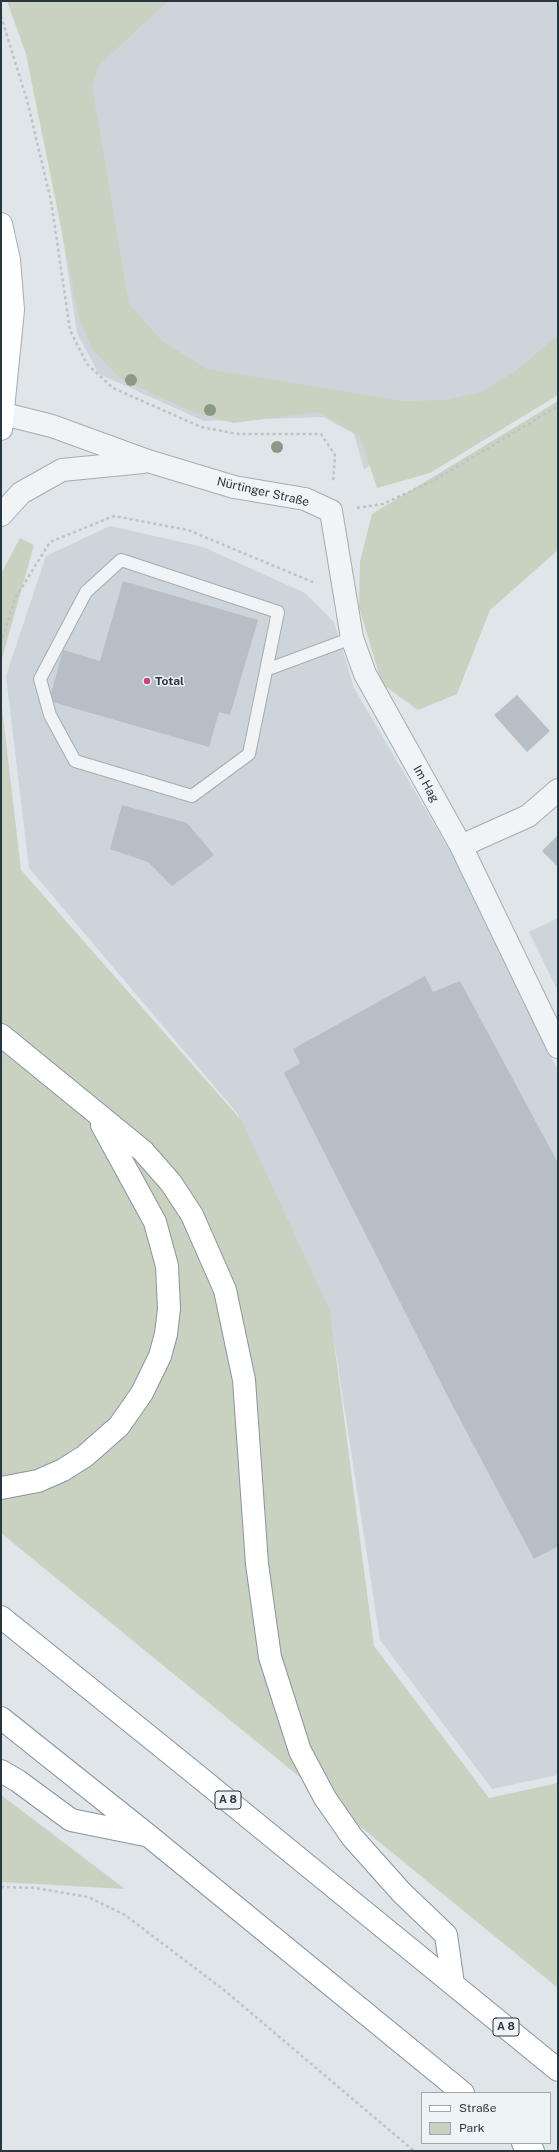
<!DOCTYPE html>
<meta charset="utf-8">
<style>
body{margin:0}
#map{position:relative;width:559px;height:2152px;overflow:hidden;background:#dfe5e8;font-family:"Public Sans",sans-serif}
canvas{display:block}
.frame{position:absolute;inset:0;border:2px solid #28363f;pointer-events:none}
.legend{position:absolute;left:421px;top:2092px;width:130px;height:52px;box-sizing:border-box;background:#eef3f6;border:1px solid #9fa7ad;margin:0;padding:5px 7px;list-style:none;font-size:12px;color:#28363f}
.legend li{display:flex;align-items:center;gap:8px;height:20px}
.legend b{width:20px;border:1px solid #9fa7ad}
</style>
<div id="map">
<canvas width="559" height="2152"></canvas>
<div class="frame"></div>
<ul class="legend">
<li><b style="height:5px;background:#fff"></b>Straße</li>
<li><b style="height:11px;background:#c9d2c0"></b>Park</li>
</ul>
</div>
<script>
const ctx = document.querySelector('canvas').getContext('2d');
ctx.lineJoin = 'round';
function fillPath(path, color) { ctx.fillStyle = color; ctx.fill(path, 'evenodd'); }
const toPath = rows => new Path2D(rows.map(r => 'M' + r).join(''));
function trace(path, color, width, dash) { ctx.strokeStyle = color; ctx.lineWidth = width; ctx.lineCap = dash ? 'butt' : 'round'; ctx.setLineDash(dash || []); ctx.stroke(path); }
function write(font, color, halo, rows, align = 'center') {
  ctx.font = font + ' "Public Sans",sans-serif'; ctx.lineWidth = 3; ctx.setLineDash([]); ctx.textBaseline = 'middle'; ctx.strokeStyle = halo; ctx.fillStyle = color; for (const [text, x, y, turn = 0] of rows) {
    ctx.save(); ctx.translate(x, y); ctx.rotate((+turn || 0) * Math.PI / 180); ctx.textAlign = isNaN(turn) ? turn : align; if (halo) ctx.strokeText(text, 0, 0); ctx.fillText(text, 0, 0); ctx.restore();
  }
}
fillPath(toPath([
 [86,1,558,1,558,360,489,403,364,469,354,434,324,417,204,421,99,374,77,333,43,104],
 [110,526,203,547,305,593,334,622,354,688,451,853,558,1071,558,1775,492,1789,380,1640,330,1314,237,1113,29,868,6,676,46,556],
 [558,918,558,991,529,932]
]), '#cdd4da');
fillPath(toPath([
 [7,1,168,1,99,65,92,87,129,304,161,340,206,369,403,401,447,400,483,391,516,371,558,335,558,395,430,473,377,488,360,436,319,412,233,423,190,411,121,379,92,349,79,317,26,54],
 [558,401,558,550,490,610,457,694,418,710,382,684,359,607,360,562,372,514],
 [20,538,34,545,1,662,1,574],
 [1,699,21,870,242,1121,330,1311,374,1646,489,1798,558,1783,558,1988,1,1533],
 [1,1795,125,1889,1,1882]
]), '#c9d2c0');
fillPath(toPath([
 [123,581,258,620,230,715,219,712,209,747,49,701,63,650,100,661],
 [517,695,550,731,527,752,494,715],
 [122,805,187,823,214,855,172,886,148,862,110,849],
 [558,835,558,867,542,851],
 [425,976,433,992,460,981,558,1163,558,1546,534,1559,447,1395,284,1073,300,1063,293,1049]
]), '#b6bfc5');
const service = toPath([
 [121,560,278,612,249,754,192,796,75,761,50,715,40,679,86,592,121,560],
 [266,670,352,638]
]);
const minor = toPath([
 [4,414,52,426,148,461,234,487,305,499,331,511,352,638,365,674,461,846,558,1047],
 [1,515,21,493,62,470,143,462],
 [461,846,528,816,558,790]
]);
const secondary = toPath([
 [1,224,9,260,13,310,1,429]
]);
const motorway = toPath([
 [1,1035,143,1151,171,1183,192,1215,225,1290,244,1380,257,1564,270,1657,300,1751,325,1798,352,1837,402,1893,446,1935,453,1984],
 [1,1488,38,1481,63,1470,85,1456,119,1426,142,1393,160,1356,166,1334,169,1309,167,1266,155,1222,102,1125],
 [1,1617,193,1772,558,2070],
 [1,1718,149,1836,463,2093],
 [1,1771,18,1781,71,1820,145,1835],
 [523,2143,533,2151]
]);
trace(service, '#a4adb2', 14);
trace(minor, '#a4adb2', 24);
trace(secondary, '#a4adb2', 24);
trace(motorway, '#86969e', 24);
trace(toPath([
 [1,16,27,100,51,201,70,330,87,364,113,388,201,427,238,434,321,434,335,455,333,482],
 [357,508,383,504,435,480,558,406],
 [1,643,16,597,50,542,114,516,188,530,315,583],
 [1,1887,36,1888,88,1897,125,1915,224,1990,414,2151]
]), '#bdc3c6', 2.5, [3, 3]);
trace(service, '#f1f4f6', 12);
trace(minor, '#f1f4f6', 22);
trace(secondary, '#fff', 22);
trace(motorway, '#fff', 22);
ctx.fillStyle = '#8a9986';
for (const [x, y] of [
 [131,380],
 [210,410],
 [277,447]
]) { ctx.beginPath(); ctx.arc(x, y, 6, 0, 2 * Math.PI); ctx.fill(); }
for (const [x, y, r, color] of [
 [147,681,4,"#cd437a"]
]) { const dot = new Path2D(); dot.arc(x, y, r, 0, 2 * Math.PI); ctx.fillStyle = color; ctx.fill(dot); trace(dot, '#eef3f6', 1.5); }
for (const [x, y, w] of [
 [228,1800,26],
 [506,2027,26]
]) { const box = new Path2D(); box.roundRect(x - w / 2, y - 9, w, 18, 3); ctx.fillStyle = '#eef3f6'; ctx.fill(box); trace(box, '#28363f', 1); }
write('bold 11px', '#28363f', null, [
 ["A 8",228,1800],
 ["A 8",506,2027]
]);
write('12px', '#28363f', '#eef3f6', [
 ["Nürtinger Straße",263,492,13],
 ["Im Hag",426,784,61]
]);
write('bold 12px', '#28363f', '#eef3f6', [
 ["Total",155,681]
], 'left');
</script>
